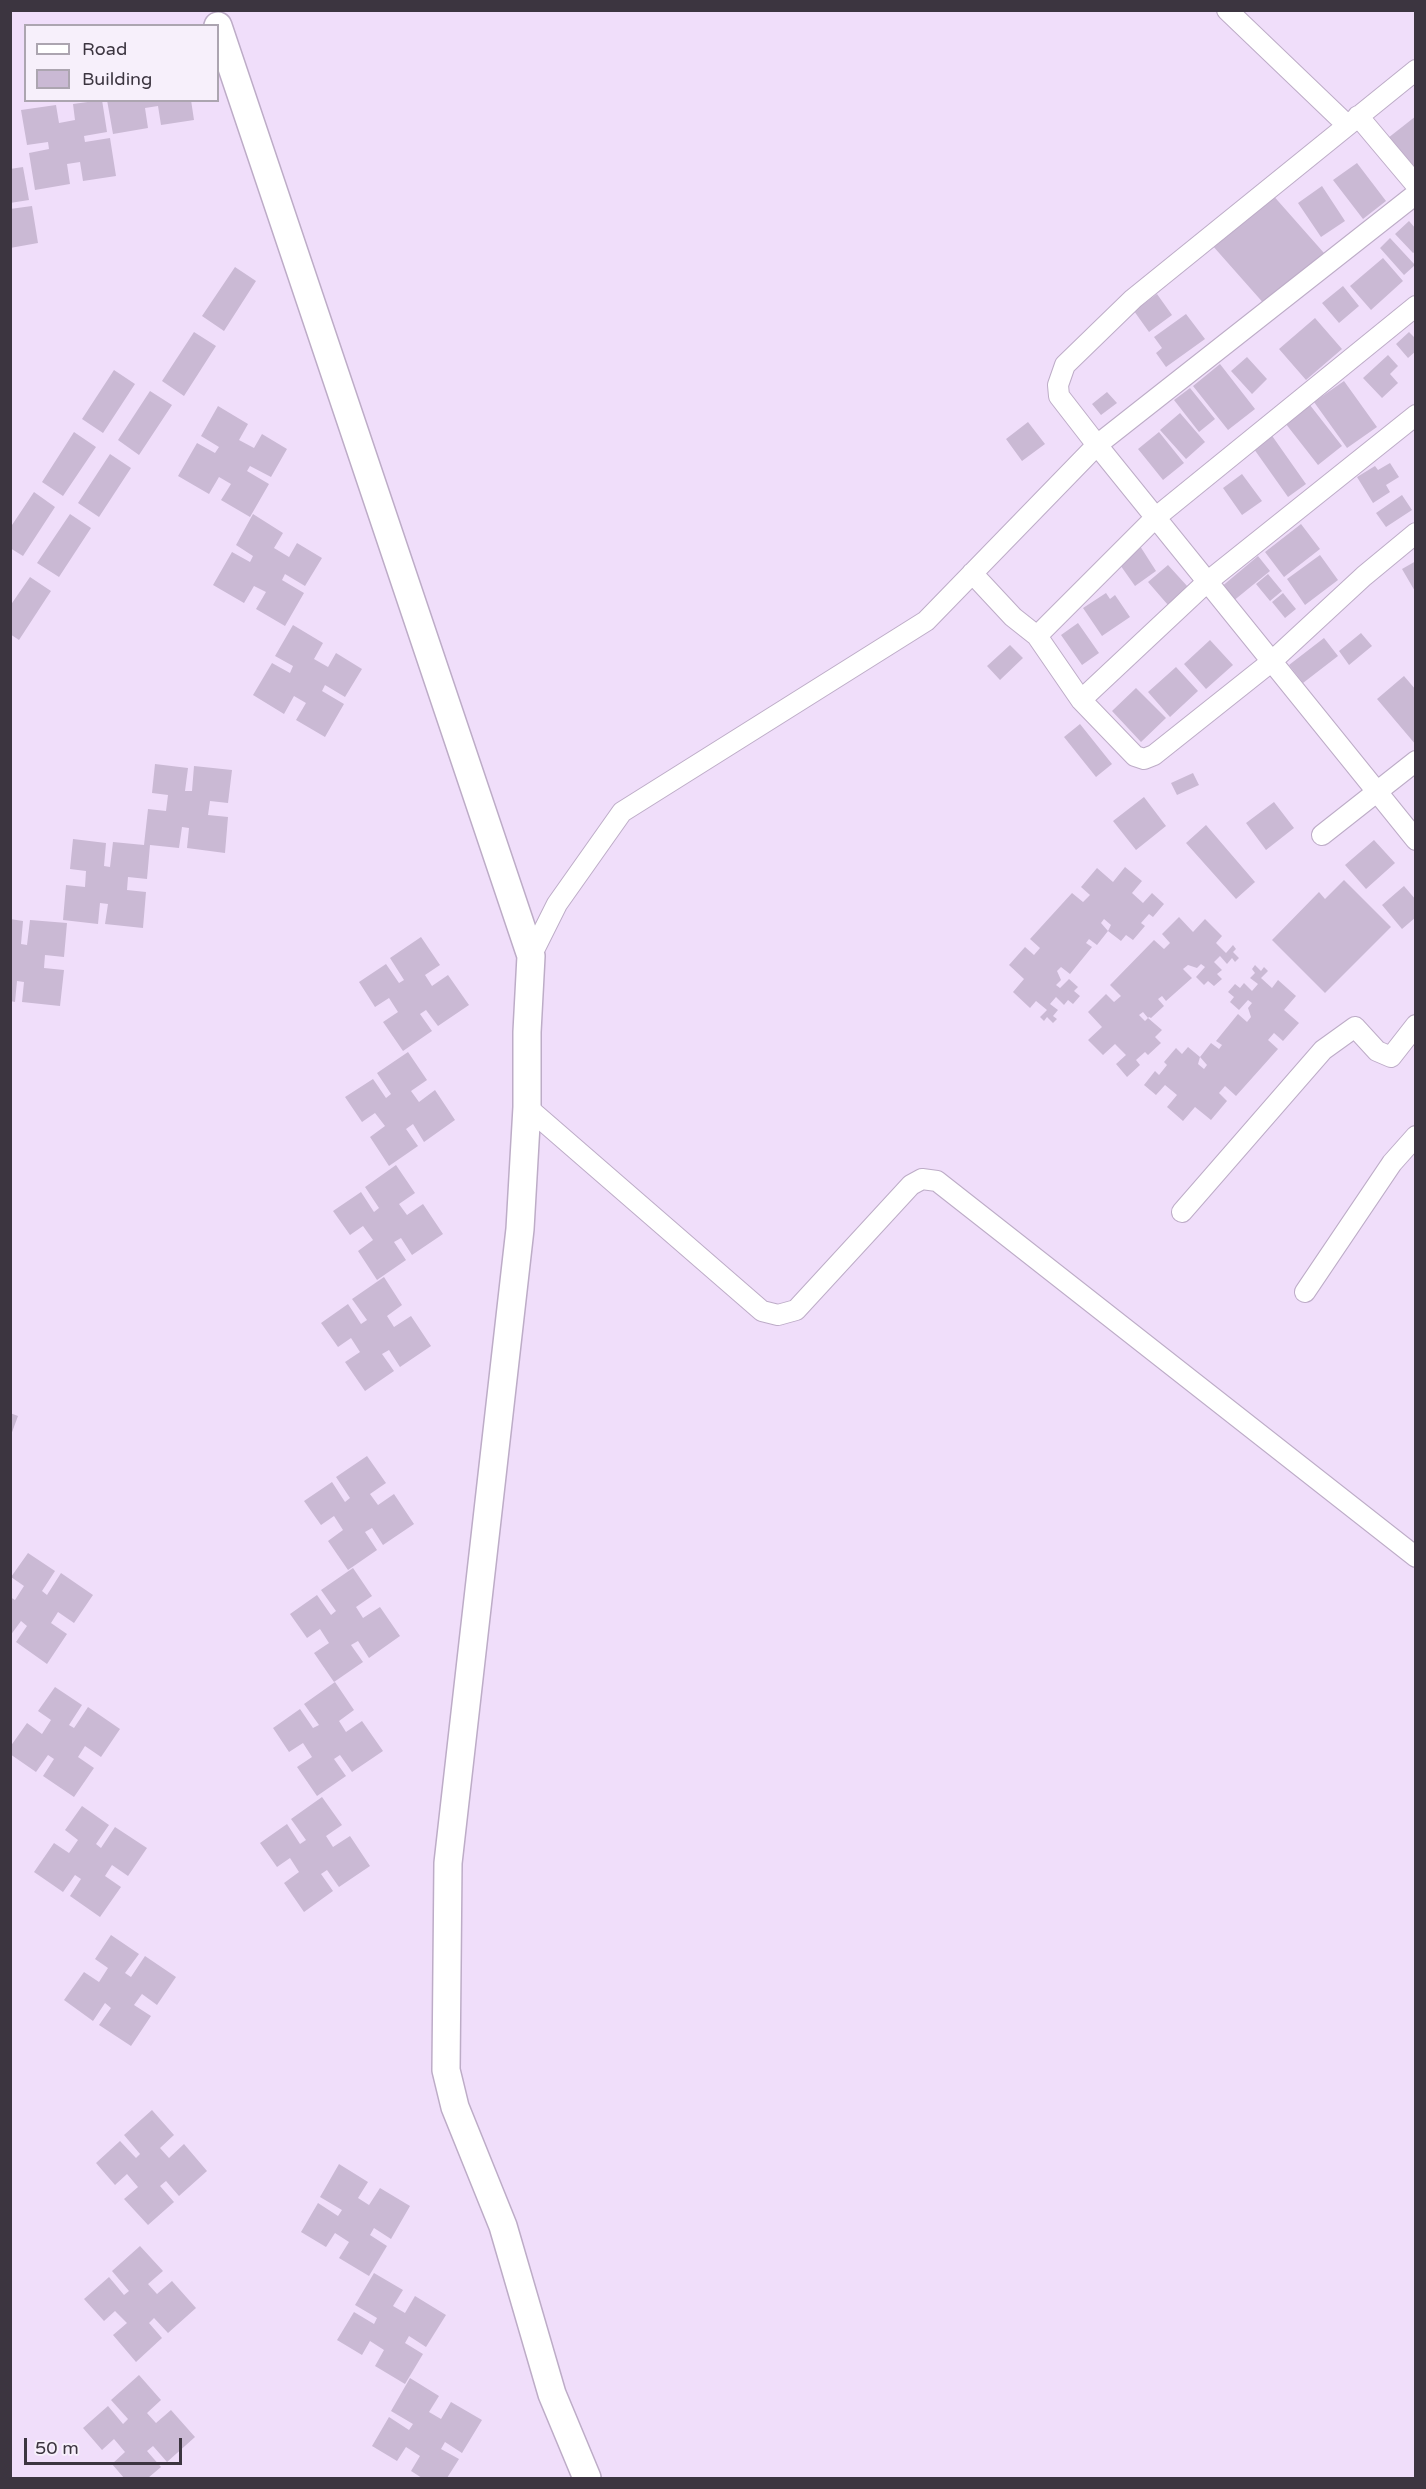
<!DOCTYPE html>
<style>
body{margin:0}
#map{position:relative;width:1426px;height:2489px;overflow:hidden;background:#f0defa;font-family:"Varela Round",sans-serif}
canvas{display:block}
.frame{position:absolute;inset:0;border:12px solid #3c3540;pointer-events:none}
.legend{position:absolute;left:24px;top:24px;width:195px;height:78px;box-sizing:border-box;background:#f7f0fb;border:2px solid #aca5b0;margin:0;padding:8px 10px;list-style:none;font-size:18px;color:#3c3540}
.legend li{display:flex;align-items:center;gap:12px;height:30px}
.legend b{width:30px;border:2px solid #aca5b0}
.scale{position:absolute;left:24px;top:2438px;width:158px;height:27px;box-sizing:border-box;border:3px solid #3c3540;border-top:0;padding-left:8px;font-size:18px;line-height:21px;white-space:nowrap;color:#3c3540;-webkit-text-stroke:4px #f7f0fb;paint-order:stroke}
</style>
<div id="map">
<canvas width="1426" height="2489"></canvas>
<div class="frame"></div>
<ul class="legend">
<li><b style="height:8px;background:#fff"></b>Road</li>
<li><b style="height:16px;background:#cab9d4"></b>Building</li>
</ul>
<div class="scale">50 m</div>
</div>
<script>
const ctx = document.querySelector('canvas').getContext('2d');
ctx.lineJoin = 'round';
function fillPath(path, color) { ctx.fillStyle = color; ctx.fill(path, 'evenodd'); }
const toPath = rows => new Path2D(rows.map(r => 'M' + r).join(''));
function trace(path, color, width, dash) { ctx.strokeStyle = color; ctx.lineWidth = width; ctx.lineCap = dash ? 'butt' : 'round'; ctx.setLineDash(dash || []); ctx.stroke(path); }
fillPath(toPath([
 [102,100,107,132,84,136,85,142,110,138,116,176,83,181,80,162,67,164,70,184,35,190,29,153,49,149,48,142,27,145,21,110,56,105,59,123,75,120,73,104],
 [107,100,191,100,194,120,161,125,158,106,145,108,148,128,113,134],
 [1416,116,1416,172,1388,138],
 [1357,163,1386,201,1363,219,1333,180],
 [23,167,29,200,10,203,10,169],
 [1322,186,1345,221,1321,237,1298,203],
 [1271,193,1324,253,1266,306,1212,245],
 [32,206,38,243,10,248,10,209],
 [1409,221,1416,229,1416,251,1413,253,1395,234],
 [1390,238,1415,265,1404,275,1380,248],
 [1383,258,1403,281,1371,310,1350,286],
 [235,267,256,281,224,331,202,316],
 [1343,286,1359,306,1339,323,1322,303],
 [1157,294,1172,315,1149,332,1134,311],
 [1186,314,1205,339,1166,367,1156,353,1162,348,1154,337],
 [1315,318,1342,349,1306,380,1279,349],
 [194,332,216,346,184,396,162,381],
 [1409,332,1416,339,1416,351,1408,358,1396,344],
 [1388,355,1398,366,1390,374,1398,383,1382,398,1363,378],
 [1247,357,1267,379,1252,394,1231,371],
 [1220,364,1255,409,1228,430,1193,386],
 [114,370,135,384,103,433,82,419],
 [1344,381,1377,427,1347,448,1314,402],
 [1190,388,1215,419,1199,432,1174,400],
 [150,391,172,405,139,455,118,440],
 [1107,392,1117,403,1101,415,1092,404],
 [1306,400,1342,446,1318,465,1282,419],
 [218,406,248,424,239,440,254,448,262,434,287,449,271,477,250,466,247,471,269,484,250,517,221,500,231,484,219,477,209,494,178,476,197,443,215,453,219,447,201,436],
 [1180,413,1205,442,1186,459,1160,430],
 [1028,422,1045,444,1022,461,1006,439],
 [1268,430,1306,484,1288,497,1249,442],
 [74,432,96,447,63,496,42,482],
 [1159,432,1184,463,1163,480,1138,449],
 [110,454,131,468,99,517,78,503],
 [1390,463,1399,477,1386,485,1390,492,1373,503,1357,477,1375,466,1378,470],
 [1242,474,1262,501,1242,515,1223,488],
 [34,492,55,507,23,556,10,548,10,528],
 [1402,495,1412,510,1386,527,1376,513],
 [70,514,91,528,59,577,37,563],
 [253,514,283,533,274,548,289,557,297,543,322,558,305,586,285,574,282,580,304,593,285,626,256,609,266,592,254,586,244,603,213,585,232,552,250,562,253,556,236,545],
 [1301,524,1320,549,1284,577,1265,552],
 [1140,546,1156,571,1135,586,1118,562],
 [1320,555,1338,580,1305,605,1287,579],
 [1258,556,1270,571,1232,602,1220,588],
 [1416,561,1416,593,1402,569],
 [1168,565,1188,587,1168,605,1148,582],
 [1268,574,1282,591,1270,601,1256,584],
 [30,577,51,591,19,640,10,634,10,606],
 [1106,593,1110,599,1115,595,1130,617,1102,636,1083,608],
 [1283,593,1296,609,1285,618,1272,602],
 [1078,623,1099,653,1082,665,1061,635],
 [293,625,323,643,314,659,328,667,336,653,362,669,345,697,325,685,322,691,344,704,325,737,296,720,306,703,294,696,284,714,253,695,272,663,290,673,293,666,275,656],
 [1361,633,1372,646,1349,665,1339,651],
 [1324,638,1338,656,1303,683,1289,665],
 [1210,640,1233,665,1206,689,1184,664],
 [1010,645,1023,658,1000,680,987,666],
 [1176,667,1198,691,1170,717,1148,692],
 [1404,676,1416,690,1416,745,1377,699],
 [1136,688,1166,718,1141,742,1112,711],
 [1080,724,1112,764,1096,777,1064,737],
 [155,764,188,768,185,791,192,791,194,766,232,770,228,803,210,801,208,815,228,817,225,853,187,848,189,828,182,827,179,848,150,845,147,879,128,877,127,890,146,892,143,928,105,924,108,904,100,903,98,924,63,920,66,885,85,887,86,871,70,869,73,839,106,843,104,866,110,867,113,842,144,845,148,809,166,811,168,795,152,793],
 [1193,773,1199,785,1177,795,1171,783],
 [1144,797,1166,826,1136,850,1113,821],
 [1274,802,1294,828,1266,850,1246,823],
 [1206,825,1255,882,1236,899,1186,843],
 [1374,840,1395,863,1366,889,1345,865],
 [1125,867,1142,881,1132,893,1143,903,1152,893,1164,904,1153,917,1149,914,1141,923,1145,926,1133,940,1126,935,1121,941,1108,931,1111,925,1104,919,1101,923,1108,931,1097,945,1089,939,1086,943,1092,947,1070,974,1061,967,1057,971,1061,980,1056,985,1060,988,1069,979,1078,987,1074,991,1080,996,1073,1004,1068,1000,1064,1005,1056,997,1050,1004,1058,1010,1053,1016,1057,1019,1053,1023,1047,1017,1044,1021,1040,1017,1047,1010,1036,1001,1030,1008,1013,992,1024,979,1009,965,1025,947,1034,955,1040,948,1030,939,1072,893,1083,902,1090,895,1081,887,1097,868,1113,882],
 [1344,880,1391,927,1325,993,1272,940,1319,892,1325,899],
 [1404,886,1416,900,1416,917,1402,929,1382,905],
 [1179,917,1193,932,1205,919,1222,936,1216,943,1226,953,1233,945,1236,949,1233,952,1239,958,1235,962,1232,958,1227,964,1220,956,1214,962,1222,970,1217,974,1222,979,1214,986,1208,981,1204,985,1196,977,1205,967,1201,964,1197,968,1188,965,1183,969,1192,978,1166,1001,1162,996,1158,999,1164,1006,1151,1018,1149,1017,1148,1018,1162,1030,1155,1037,1161,1043,1148,1055,1145,1052,1136,1060,1140,1065,1127,1077,1116,1064,1126,1055,1115,1044,1103,1055,1088,1040,1102,1027,1088,1012,1106,994,1114,1002,1121,996,1110,985,1154,940,1164,949,1170,943,1162,934],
 [1143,1012,1148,1018,1145,1021,1139,1015],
 [10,919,23,921,21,944,27,945,30,920,67,923,64,957,45,955,44,968,64,970,60,1006,22,1002,24,982,17,981,15,1002,10,1001],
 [421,937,440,965,425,975,432,986,448,975,469,1005,438,1026,426,1010,420,1014,432,1031,403,1051,383,1022,398,1012,389,998,375,1007,359,982,386,964,399,983,404,980,390,958],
 [1255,965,1261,971,1264,967,1268,971,1261,978,1272,988,1278,980,1296,996,1284,1010,1299,1023,1283,1041,1274,1033,1268,1040,1278,1049,1236,1096,1225,1086,1219,1093,1227,1101,1211,1120,1195,1107,1183,1121,1167,1107,1177,1095,1165,1085,1156,1095,1144,1085,1155,1071,1159,1075,1167,1065,1164,1062,1176,1048,1182,1054,1188,1047,1200,1057,1198,1064,1204,1069,1207,1065,1200,1057,1211,1043,1219,1049,1222,1045,1216,1041,1238,1014,1247,1022,1251,1017,1248,1008,1252,1003,1248,1000,1239,1010,1230,1002,1234,997,1228,992,1235,984,1240,988,1244,983,1252,991,1258,984,1250,978,1255,973,1252,969],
 [408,1052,427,1080,411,1091,419,1102,435,1090,455,1120,424,1142,413,1124,406,1129,418,1146,389,1166,370,1137,385,1126,375,1113,362,1122,345,1097,373,1079,386,1098,391,1094,377,1073],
 [396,1165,415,1193,399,1204,407,1215,423,1204,443,1234,412,1255,401,1238,394,1242,406,1260,377,1280,358,1251,373,1240,363,1226,350,1235,333,1211,361,1192,374,1212,379,1208,365,1187],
 [384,1277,402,1305,387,1316,394,1327,411,1316,431,1346,400,1367,389,1350,382,1354,394,1371,365,1391,345,1362,360,1352,351,1338,338,1347,321,1323,348,1304,361,1324,367,1320,352,1299],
 [10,1413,18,1416,11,1435,10,1435],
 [367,1456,386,1483,370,1494,378,1505,394,1494,414,1524,383,1545,372,1528,365,1532,377,1550,348,1570,328,1541,343,1530,334,1516,321,1525,304,1501,332,1482,345,1502,350,1498,336,1477],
 [28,1553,55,1571,42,1591,47,1595,61,1573,93,1595,74,1623,58,1612,51,1623,67,1634,47,1664,16,1642,27,1626,21,1621,10,1636,10,1597,15,1600,24,1586,11,1577],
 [353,1568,372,1596,356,1607,363,1618,380,1607,400,1636,369,1658,358,1641,351,1645,363,1662,334,1682,314,1653,329,1643,320,1629,307,1638,290,1614,317,1595,331,1615,336,1611,321,1590],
 [335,1682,354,1710,339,1721,346,1732,362,1721,383,1751,352,1772,340,1755,334,1759,346,1776,317,1796,297,1767,312,1757,303,1743,289,1752,273,1728,300,1709,313,1728,319,1725,304,1704],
 [55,1687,82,1705,69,1725,74,1728,88,1707,120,1729,101,1757,85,1746,78,1757,94,1768,74,1797,43,1776,54,1759,48,1755,36,1772,10,1754,10,1747,27,1723,42,1734,51,1720,38,1711],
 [322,1797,342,1825,326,1836,333,1847,350,1836,370,1866,339,1887,327,1870,321,1874,333,1891,304,1912,284,1883,299,1872,290,1858,277,1867,260,1843,287,1824,300,1844,306,1840,291,1819],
 [82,1806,109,1825,96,1844,101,1848,115,1827,147,1848,128,1876,112,1865,105,1876,121,1887,100,1917,70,1896,81,1879,75,1875,63,1892,34,1872,54,1843,69,1853,78,1840,65,1830],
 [111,1935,139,1954,125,1973,131,1977,145,1956,176,1977,157,2005,142,1994,134,2005,151,2016,131,2046,99,2025,111,2008,105,2003,93,2021,64,2000,84,1972,99,1982,108,1968,95,1959],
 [152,2110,174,2135,160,2148,169,2158,184,2144,207,2171,179,2196,166,2181,160,2186,174,2202,148,2225,124,2199,138,2187,127,2174,115,2185,96,2163,120,2141,136,2158,140,2154,124,2135],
 [339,2164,368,2182,358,2198,369,2205,380,2188,410,2206,391,2239,374,2228,370,2235,387,2246,369,2276,339,2258,349,2242,335,2233,326,2247,301,2232,318,2203,338,2216,342,2210,320,2197],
 [140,2246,163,2271,148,2284,157,2294,172,2281,196,2308,168,2333,154,2318,149,2323,162,2338,136,2362,113,2335,127,2323,115,2311,104,2321,84,2299,109,2277,124,2295,129,2291,112,2271],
 [374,2273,403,2290,393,2306,405,2313,415,2296,446,2315,426,2347,409,2336,405,2343,423,2354,405,2384,375,2366,384,2350,370,2341,362,2355,337,2340,354,2312,374,2324,377,2318,355,2305],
 [139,2375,161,2400,147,2413,156,2423,171,2410,195,2437,167,2462,153,2446,147,2451,161,2467,148,2478,124,2478,112,2464,125,2452,114,2439,102,2450,83,2428,108,2406,123,2424,128,2419,111,2400],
 [410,2378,439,2396,429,2412,441,2419,451,2402,482,2420,462,2453,445,2442,441,2449,459,2459,447,2478,422,2478,411,2471,420,2456,406,2447,397,2461,372,2446,389,2417,409,2430,413,2424,391,2411]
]), '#cab9d4');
const street = toPath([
 [1227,10,1346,124],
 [1416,70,1133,299,1065,365,1058,385,1059,396,1097,445,1416,194],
 [1358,116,1416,185],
 [972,573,1013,617,1037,636,1081,700,1135,756,1144,759,1154,755,1271,662,1364,576,1416,533],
 [1037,636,1155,518,1416,306],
 [1081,700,1207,582,1416,415],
 [1322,835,1416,761],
 [531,956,557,904,622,812,926,621,1097,445,1416,840],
 [527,1107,762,1311,778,1315,796,1310,911,1185,922,1179,937,1181,1416,1557],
 [1182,1212,1323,1050,1355,1027,1377,1051,1391,1057,1416,1025],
 [1305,1292,1392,1163,1416,1136]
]);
const secondary = toPath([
 [218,26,531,956,527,1032,527,1107,520,1229,448,1863,446,2070,455,2107,503,2226,552,2394,587,2478]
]);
trace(street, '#bdacc7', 22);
trace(secondary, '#bdacc7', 30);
trace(street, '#fff', 20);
trace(secondary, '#fff', 27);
</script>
